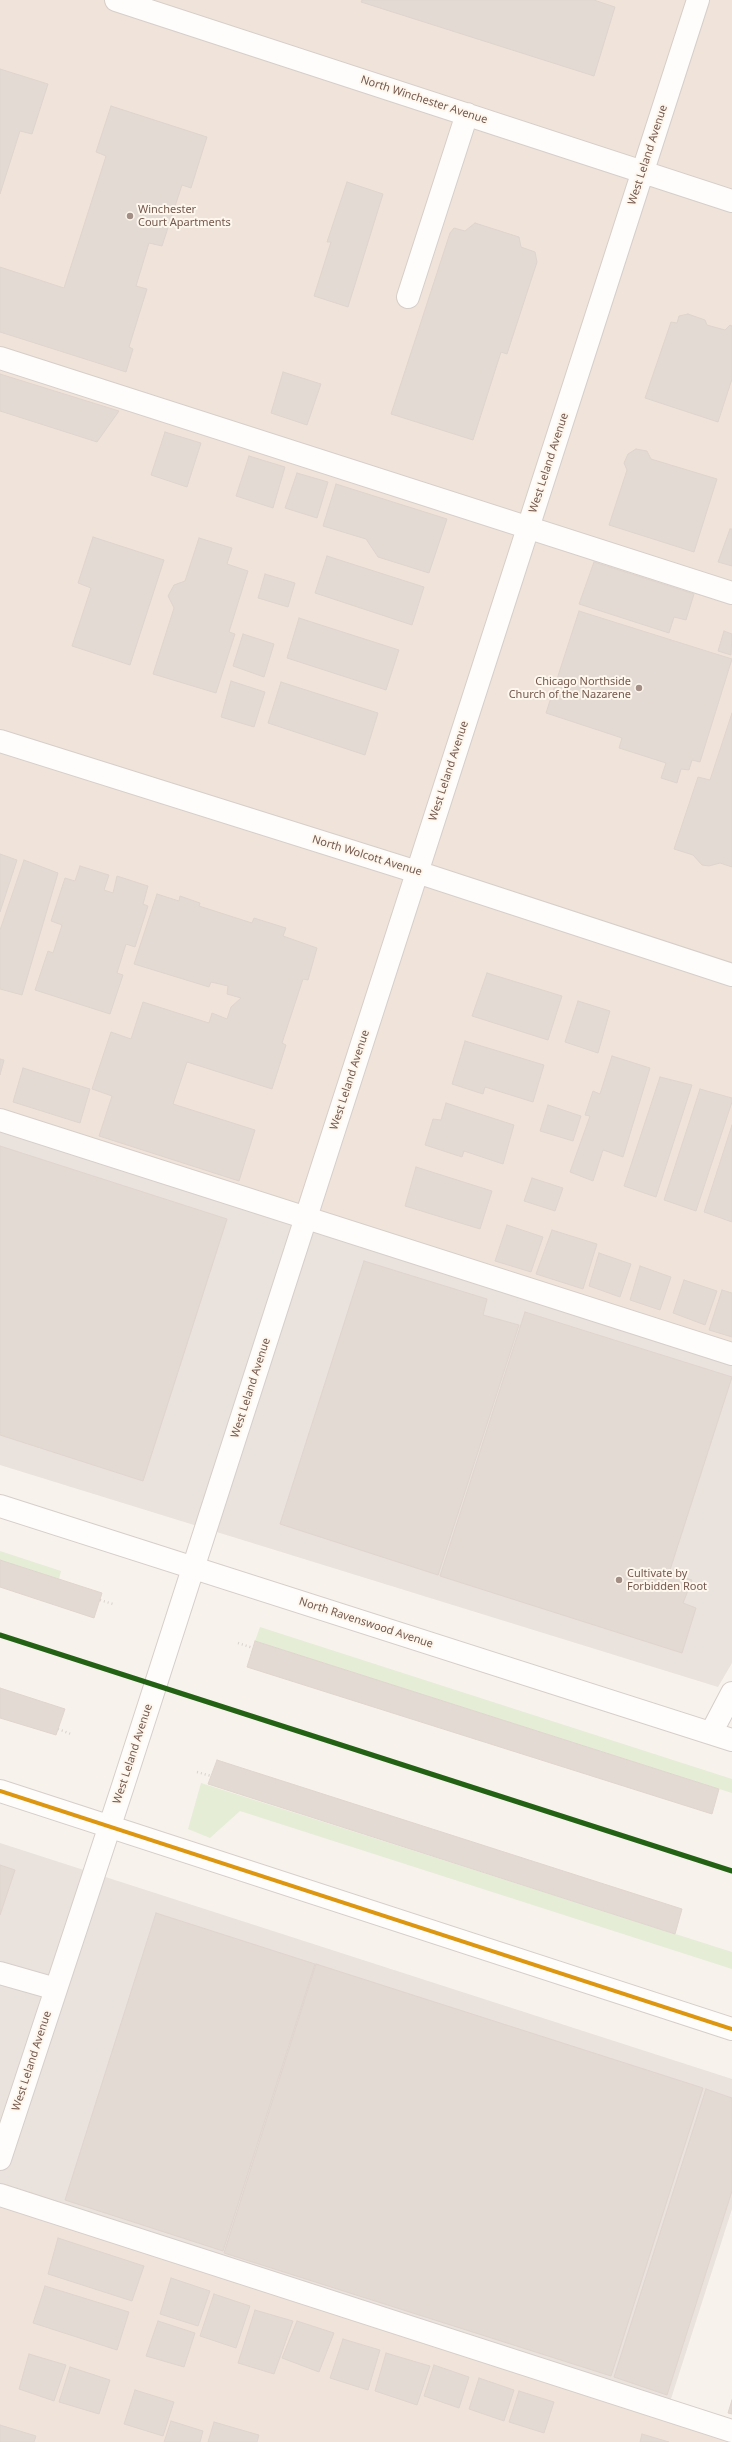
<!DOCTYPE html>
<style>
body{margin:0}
canvas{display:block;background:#f7f2ec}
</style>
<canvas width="732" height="2442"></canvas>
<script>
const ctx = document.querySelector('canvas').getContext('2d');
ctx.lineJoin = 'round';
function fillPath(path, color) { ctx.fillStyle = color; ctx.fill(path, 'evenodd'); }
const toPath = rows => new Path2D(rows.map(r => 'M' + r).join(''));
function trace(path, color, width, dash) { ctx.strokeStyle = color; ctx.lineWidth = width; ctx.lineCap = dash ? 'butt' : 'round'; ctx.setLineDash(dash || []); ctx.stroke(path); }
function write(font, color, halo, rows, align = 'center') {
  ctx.font = font + ' "Noto Sans",sans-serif'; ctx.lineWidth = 4; ctx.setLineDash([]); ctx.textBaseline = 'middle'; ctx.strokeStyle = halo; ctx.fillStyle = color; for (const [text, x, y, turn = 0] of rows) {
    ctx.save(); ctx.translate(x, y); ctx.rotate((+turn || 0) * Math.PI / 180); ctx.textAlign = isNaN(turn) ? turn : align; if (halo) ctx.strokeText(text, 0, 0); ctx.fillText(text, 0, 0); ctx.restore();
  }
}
fillPath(toPath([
 [0,0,732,0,732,1347,0,1117],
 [0,2186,732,2423,732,2442,0,2442]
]), '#f0e4da');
fillPath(toPath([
 [0,1117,732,1347,732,1663,718,1687,0,1465],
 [0,1843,732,2079,732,2209,670,2402,0,2186]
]), '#eae2dd');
fillPath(toPath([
 [0,1551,61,1571,59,1579,0,1560],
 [260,1627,732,1779,732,1793,255,1641],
 [201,1783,732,1952,732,1969,240,1811,210,1838,188,1829]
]), '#e5edd7');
const building = toPath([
 [362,0,594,0,615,7,594,76,361,2,362,0],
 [0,69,48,84,32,134,20,131,0,194,0,69],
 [111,106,207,137,191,188,182,185,162,246,149,243,136,286,147,289,129,347,133,349,126,372,0,332,0,267,64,288,106,156,96,152,111,106],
 [347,182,383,194,348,307,314,296,331,242,327,242,347,182],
 [475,223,519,237,521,247,535,252,537,262,507,354,501,352,473,440,391,414,450,233,454,228,465,231,475,223],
 [688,314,705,320,707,325,725,330,730,325,732,326,732,379,718,422,645,398,671,322,677,323,679,316,688,314],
 [283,372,321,384,307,425,271,413,283,372],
 [0,374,119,411,97,442,0,411,0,374],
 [165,432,201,443,187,487,151,475,165,432],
 [636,449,647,451,651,459,717,479,694,552,609,525,627,470,624,463,628,454,636,449],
 [249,456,285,467,273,508,236,496,249,456],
 [297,473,328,482,317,518,285,508,297,473],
 [336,484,447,519,429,573,378,557,366,539,323,526,336,484],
 [730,529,732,529,732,566,718,562,730,529],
 [93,537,164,560,130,665,72,646,91,588,78,583,93,537],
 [199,538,232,548,227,564,248,571,229,632,235,634,216,693,153,674,174,608,168,596,174,585,185,581,199,538],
 [327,556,424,587,412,625,315,593,327,556],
 [594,562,694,594,686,620,674,617,669,633,579,604,594,562],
 [265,574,295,583,288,607,258,598,265,574],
 [579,611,732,659,700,762,692,760,689,770,681,769,677,783,661,778,666,763,619,748,622,738,546,713,579,611],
 [299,618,399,650,386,690,287,658,299,618],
 [724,631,732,634,731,655,718,651,724,631],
 [243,634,274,644,264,677,233,666,243,634],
 [231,681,265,692,254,727,221,717,231,681],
 [281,682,378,713,365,755,268,723,281,682],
 [732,713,732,867,720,863,709,866,702,865,693,855,674,849,698,777,710,780,732,713],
 [0,854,17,860,0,912,0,854],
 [24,860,58,873,22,995,0,989,0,930,24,860],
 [80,866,109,875,104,890,113,893,117,876,148,886,143,904,148,906,135,947,126,944,117,973,123,975,110,1014,35,990,48,951,53,953,62,925,51,921,65,878,75,881,80,866],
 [157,894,179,901,180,896,200,903,199,906,252,923,254,918,286,928,283,936,317,948,308,980,303,979,282,1043,286,1045,272,1089,187,1062,173,1104,255,1130,239,1181,99,1136,112,1096,92,1089,111,1032,131,1039,143,1002,209,1023,212,1013,227,1019,231,1007,241,998,227,994,228,986,211,982,209,987,134,964,157,894],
 [487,973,562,996,548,1040,472,1016,487,973],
 [578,1001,610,1011,598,1053,565,1042,578,1001],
 [465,1041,544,1065,533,1102,485,1087,483,1094,452,1084,465,1041],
 [612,1056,650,1068,623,1157,603,1150,593,1181,570,1172,590,1116,585,1115,593,1091,600,1094,612,1056],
 [0,1059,4,1060,0,1075,0,1059],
 [23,1068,90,1089,80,1123,13,1102,23,1068],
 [660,1077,692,1085,656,1197,624,1186,660,1077],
 [700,1089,732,1098,732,1102,696,1211,664,1200,700,1089],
 [446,1103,514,1125,503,1164,464,1151,462,1157,425,1145,433,1119,441,1120,446,1103],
 [548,1105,581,1116,573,1141,540,1131,548,1105],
 [732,1125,732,1222,704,1212,732,1125],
 [0,1146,227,1219,143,1481,0,1435,0,1146],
 [416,1167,492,1191,480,1229,405,1206,416,1167],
 [532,1178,563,1188,555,1211,524,1201,532,1178],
 [507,1225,543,1237,531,1272,495,1261,507,1225],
 [552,1230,597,1244,583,1289,536,1274,552,1230],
 [599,1253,631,1264,620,1297,589,1286,599,1253],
 [364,1261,487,1299,483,1315,519,1325,438,1575,280,1524,364,1261],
 [640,1266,671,1277,660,1310,630,1300,640,1266],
 [684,1280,717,1291,705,1325,673,1313,684,1280],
 [722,1290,732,1293,732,1337,709,1330,722,1290],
 [525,1312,732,1377,669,1573,692,1580,683,1603,696,1608,682,1653,440,1576,525,1312],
 [0,1560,102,1593,94,1618,0,1587,0,1560],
 [255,1641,719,1789,712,1814,247,1667,255,1641],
 [0,1688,65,1709,56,1735,0,1718,0,1688],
 [217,1760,682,1909,675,1934,208,1784,217,1760],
 [0,1865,15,1870,0,1915,0,1865],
 [156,1913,315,1964,223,2251,65,2200,156,1913],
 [316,1964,703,2088,611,2376,224,2253,316,1964],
 [706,2089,732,2098,732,2191,667,2395,614,2377,706,2089],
 [58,2238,144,2266,132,2301,48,2274,58,2238],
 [171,2278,210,2291,198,2326,160,2314,171,2278],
 [45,2286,129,2312,117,2350,33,2323,45,2286],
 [214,2294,250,2306,236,2348,200,2336,214,2294],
 [255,2310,293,2321,274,2374,238,2363,255,2310],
 [158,2321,195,2333,184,2367,146,2356,158,2321],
 [297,2321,334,2333,319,2372,282,2358,297,2321],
 [343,2339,380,2350,368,2390,330,2378,343,2339],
 [386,2353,430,2366,417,2405,375,2391,386,2353],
 [29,2354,66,2365,54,2401,19,2389,29,2354],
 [434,2365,469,2377,459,2408,424,2396,434,2365],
 [70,2367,110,2380,99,2414,59,2402,70,2367],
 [479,2378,514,2390,504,2421,469,2409,479,2378],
 [135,2390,174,2402,163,2436,124,2424,135,2390],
 [519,2391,554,2402,544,2433,509,2422,519,2391],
 [732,2400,732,2414,728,2413,732,2400],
 [171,2421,203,2431,200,2442,164,2442,171,2421],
 [214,2422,259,2435,257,2442,208,2442,214,2422],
 [0,2425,36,2436,34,2442,0,2442,0,2425],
 [642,2434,669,2442,640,2442,642,2434]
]);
fillPath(building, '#e3dad4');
trace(building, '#e0d5ce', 1);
const minor = toPath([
 [116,0,732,201],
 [408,297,467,114],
 [0,358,732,593],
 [0,741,417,872,732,975],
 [0,1120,732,1354],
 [0,1506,732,1740],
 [711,1733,732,1693],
 [0,1791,732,2029],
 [0,1973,56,1989],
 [0,2159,121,1792,698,0],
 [0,2195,732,2431]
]);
trace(minor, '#d6cec9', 24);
trace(toPath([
 [100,1600,113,1604],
 [238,1643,253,1648],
 [58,1729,71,1734],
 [197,1772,211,1776]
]), '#dad2ce', 2.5, [1, 3]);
trace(minor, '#fefdfc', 22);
trace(toPath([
 [0,1791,732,2029]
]), '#dd960f', 4);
trace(toPath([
 [0,1635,732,1871]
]), '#236214', 5);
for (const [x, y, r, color] of [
 [130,216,4,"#a28e85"],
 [639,688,4,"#a28e85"],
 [619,1580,4,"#a28e85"]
]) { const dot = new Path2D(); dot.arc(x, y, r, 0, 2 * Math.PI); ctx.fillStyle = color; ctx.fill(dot); trace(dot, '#fef7ee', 1.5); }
write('11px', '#75584d', '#fef7ee', [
 ["North Winchester Avenue",424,100,18],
 ["West Leland Avenue",648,155,-72],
 ["West Leland Avenue",549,463,-72],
 ["West Leland Avenue",449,771,-72],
 ["North Wolcott Avenue",367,856,17],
 ["West Leland Avenue",350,1080,-72],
 ["West Leland Avenue",251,1388,-72],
 ["North Ravenswood Avenue",366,1623,18],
 ["West Leland Avenue",133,1754,-72],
 ["West Leland Avenue",32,2061,-72]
]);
write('11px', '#75584d', '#fef7ee', [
 ["Winchester",138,210],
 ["Court Apartments",138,223],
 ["Chicago Northside",631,682,"right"],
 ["Church of the Nazarene",631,695,"right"],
 ["Cultivate by",627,1574],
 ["Forbidden Root",627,1587]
], 'left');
</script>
